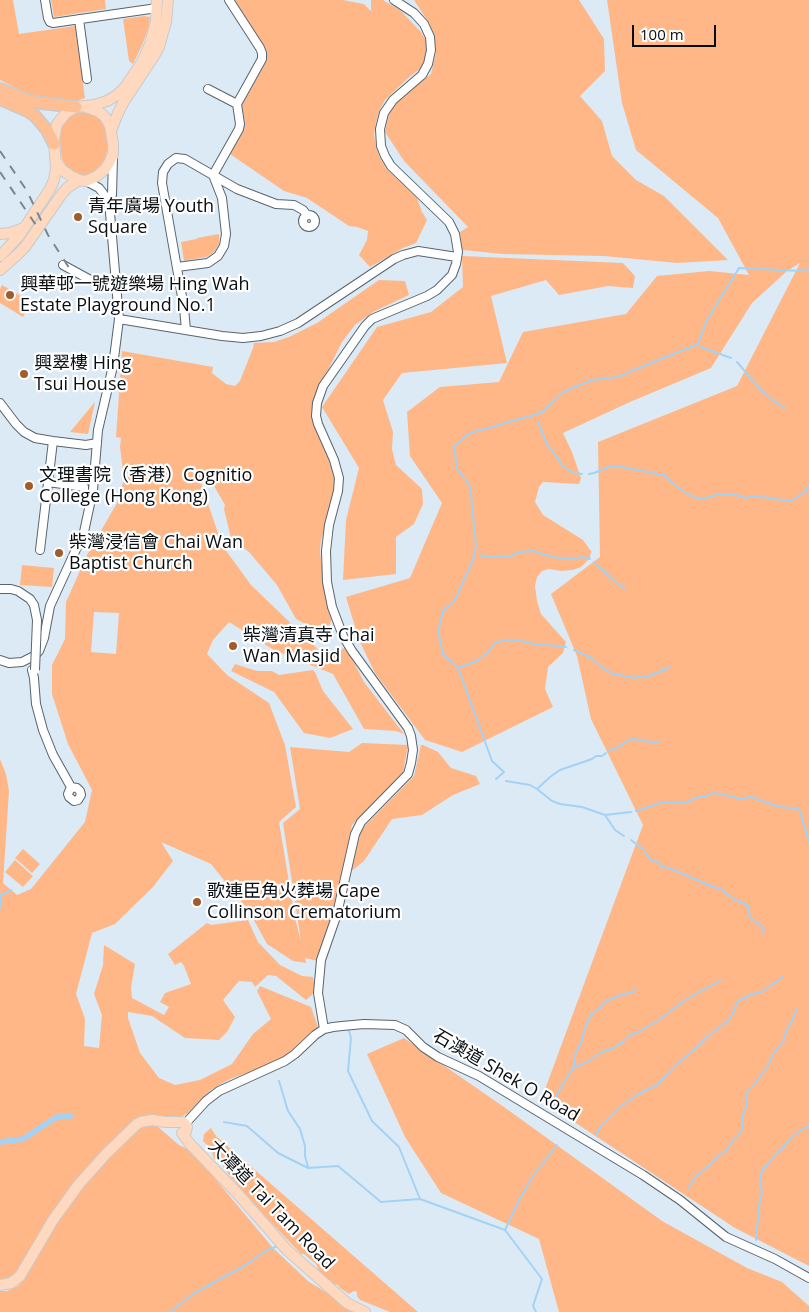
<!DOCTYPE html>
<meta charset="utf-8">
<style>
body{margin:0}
#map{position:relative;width:809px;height:1312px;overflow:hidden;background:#dceaf6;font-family:"Open Sans",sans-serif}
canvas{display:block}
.scale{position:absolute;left:632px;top:25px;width:84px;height:22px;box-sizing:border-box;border:2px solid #090e11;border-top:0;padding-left:6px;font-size:15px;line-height:18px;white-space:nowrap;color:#090e11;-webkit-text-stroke:4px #fff;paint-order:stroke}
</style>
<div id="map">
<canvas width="809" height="1312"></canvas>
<div class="scale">100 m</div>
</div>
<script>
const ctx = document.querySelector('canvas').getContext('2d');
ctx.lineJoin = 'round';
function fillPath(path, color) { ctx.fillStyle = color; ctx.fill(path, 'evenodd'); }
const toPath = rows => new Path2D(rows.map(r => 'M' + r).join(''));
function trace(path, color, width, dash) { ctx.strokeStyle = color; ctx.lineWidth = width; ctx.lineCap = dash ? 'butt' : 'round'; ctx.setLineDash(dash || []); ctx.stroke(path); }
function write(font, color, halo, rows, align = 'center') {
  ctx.font = font + ' "Open Sans","Noto Sans TC",sans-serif'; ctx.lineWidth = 4.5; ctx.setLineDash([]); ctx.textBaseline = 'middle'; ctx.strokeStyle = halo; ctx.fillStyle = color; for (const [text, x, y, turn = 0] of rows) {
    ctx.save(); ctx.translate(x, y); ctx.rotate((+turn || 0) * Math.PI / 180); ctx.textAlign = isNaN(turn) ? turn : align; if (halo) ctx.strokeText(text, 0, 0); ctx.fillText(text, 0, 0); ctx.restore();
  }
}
fillPath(toPath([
 [0,0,13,0,19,34,75,26,85,98,74,102,37,99,0,80],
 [51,0,105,0,106,9,54,17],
 [235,0,343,0,364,4,371,11,371,0,383,0,401,11,421,32,426,40,426,58,421,68,408,78,385,100,379,111,376,122,374,134,376,146,380,158,386,168,417,198,422,212,427,220,416,243,403,248,370,267,359,255,367,240,368,231,357,227,349,226,307,198,284,191,230,154,244,130,245,123,242,105,267,60,267,52,264,46],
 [414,0,579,0,604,39,605,71,580,96,602,121,612,156,636,180,664,196,728,260,677,263,604,256,503,254,462,250,460,232,468,227,404,161,385,132,390,109,396,101,431,74,436,53,435,38,429,23],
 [607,0,809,0,809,1266,735,1228,541,1100,643,825,591,719,577,656,551,594,600,557,598,442,737,386,800,263,787,271,752,303,711,368,630,402,563,433,572,452,581,478,579,484,543,482,539,487,535,502,543,515,583,540,591,551,590,558,581,567,573,570,561,571,549,569,542,571,537,577,535,586,537,601,541,614,566,642,563,653,548,667,545,689,553,707,462,752,425,740,375,673,359,640,346,597,410,578,442,503,410,456,407,412,440,387,499,382,523,332,626,314,657,276,709,271,749,275,718,218,636,150,622,103],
 [144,16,150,17,149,26,143,43,133,64,129,61,123,19],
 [81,112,93,114,99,118,105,128,107,138,107,151,104,162,99,169,94,173,84,176,76,174,67,167,62,159,59,137,62,125,70,116],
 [219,234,219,244,214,252,210,255,206,257,184,261,181,242,197,239,197,238],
 [462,256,623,263,635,276,633,288,608,286,559,295,546,280,491,296,507,363,402,373,383,400,393,432,392,449,396,465,422,489,423,504,414,524,396,537,396,574,343,580,346,520,359,468,322,407,377,327,431,312,463,287],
 [379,280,405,281,409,295,373,312,355,325,342,342,318,390,313,417,336,476,336,490,321,540,320,551,321,561,333,615,328,629,316,630,296,619,277,585,249,552,231,538,224,509,225,505,210,479,201,483,222,545,251,585,327,658,346,647,364,682,404,734,396,731,364,729,333,674,274,650,229,622,213,640,207,654,227,675,269,703,285,745,296,807,279,822,295,918,301,941,283,823,300,809,290,747,349,752,362,743,408,745,403,773,352,825,333,915,318,961,305,958,306,963,293,961,267,944,249,911,211,864,161,842,173,861,153,887,115,924,92,933,76,994,85,1019,84,1046,99,1048,102,1015,94,994,103,965,104,945,135,964,131,988,132,998,164,1015,169,1007,160,1002,165,993,191,984,184,966,181,962,175,965,168,954,207,923,211,925,248,920,258,942,280,965,302,976,313,977,315,988,312,995,306,1000,276,976,268,975,255,987,252,982,239,981,223,1000,235,1017,227,1032,219,1040,185,1038,152,1016,128,1012,128,1018,140,1053,159,1078,175,1085,200,1080,232,1064,253,1034,271,1019,257,991,260,986,311,1007,318,1027,281,1061,230,1079,212,1089,188,1113,172,1122,152,1115,140,1117,133,1120,102,1151,57,1205,47,1219,26,1260,14,1278,0,1281,0,759,6,774,9,791,3,883,17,895,31,889,85,822,92,790,68,744,52,694,52,665,65,639,66,602,87,555,117,503,124,479,120,447,121,438,116,437,122,351,213,367,212,373,226,384,235,386,240,381,253,348,254,343,274,342,289,337,317,323],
 [94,612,119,613,116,654,91,652],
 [2,285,31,302,23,317,0,303,0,289],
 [95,402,88,434,70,432],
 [22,565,54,568,52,587,20,585],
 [235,664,257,671,272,671,279,675,313,670,315,672,323,691,353,729,330,738,304,733,274,692,231,671],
 [421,745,423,745,438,752,451,768,476,776,480,784,453,795,422,815,392,819,364,861,349,873,361,830,414,776],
 [23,849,40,864,32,873,15,858],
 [15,860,33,876,23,887,5,872],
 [404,1038,504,1107,662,1221,747,1268,782,1282,809,1306,809,1312,559,1312,539,1239,441,1193,405,1137,367,1054],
 [152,1125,157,1126,179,1145,192,1151,273,1248,309,1282,360,1312,0,1312,0,1291,7,1291,18,1286,24,1280,55,1224,84,1186,109,1157,139,1128,143,1126],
 [211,1128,216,1136,418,1312,390,1312,360,1300,357,1296,357,1292,354,1291,349,1294,340,1288,338,1285,331,1284,320,1274,316,1264,304,1254,301,1254,261,1212,224,1169,222,1162,214,1159,211,1149,203,1141,204,1134]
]), '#ffb787');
trace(toPath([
 [701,347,731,358],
 [737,362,761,390,775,402,785,408],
 [538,422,547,444,563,466,573,473,582,474],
 [589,474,594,473,609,467,616,466,664,475,677,487,693,497,702,499,716,495,736,495,746,498,755,496,783,500,793,500,805,492,809,485],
 [480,555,485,557,509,557,519,552,534,551,552,557,570,559,583,557,590,559],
 [594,562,619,585,625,588],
 [574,650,590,657,604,669,614,674,635,678,639,676,645,677,649,676,655,673,660,672,663,669,665,670,670,667],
 [458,668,477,661,488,652,495,643,502,641,518,640,538,645,542,644,566,647],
 [609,750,619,747,625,742,633,739,659,743],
 [496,779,504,772,492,761,458,668,443,654,438,631,443,611,455,600,473,560,476,546,470,486,457,469,454,446,470,433,541,413,563,392,592,380,617,377,698,344,707,320,739,268,801,271,809,269],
 [506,781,530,785,537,789,552,801,560,804,582,807,605,815,631,812],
 [537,789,550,777,560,770,592,759,596,756,602,756,606,753],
 [636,811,663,802,685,803,698,797,707,796,712,793,722,794,741,799,751,797,780,807,799,809,809,842],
 [605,815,615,830,624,836],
 [631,840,644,850,650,859,659,863,661,866,674,870,713,887,721,889,736,901,743,902,748,907,750,918,760,924,764,933],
 [0,908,1,895,11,890],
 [349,1031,351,1038,348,1071,372,1121,399,1147,420,1199],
 [573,1068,587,1062,602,1052,616,1047,632,1034,638,1032,659,1020,685,1000,721,980],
 [279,1081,288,1111,300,1129,305,1146,305,1156,308,1167],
 [553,1107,557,1094,573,1068,575,1062,574,1057,581,1043,586,1025,591,1015,601,1007,605,1002,620,995,633,992,636,989],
 [224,1122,247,1126,278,1153,308,1168,338,1166,381,1202,420,1199,505,1230,542,1279,533,1306,536,1312],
 [596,1135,600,1127,620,1107,637,1095,657,1085,677,1064,696,1048,707,1037,730,1019,738,1001,752,994,761,992,783,977],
 [688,1188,697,1175,712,1163,718,1156,725,1152,734,1139,740,1133,743,1128,742,1117,746,1107,747,1092,754,1085,769,1064,773,1054,784,1040,786,1032,793,1018,797,1009],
 [505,1230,519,1200,533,1176,557,1145],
 [756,1240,756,1227,759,1219,758,1208,762,1193,760,1186,760,1175,763,1169,794,1135,809,1125],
 [170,1312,193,1294,244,1266,267,1250,278,1246]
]), '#a4d2f4', 2);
trace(toPath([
 [0,1142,23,1139,55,1118,62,1116,71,1116]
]), '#a4d2f4', 5.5);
const minor = toPath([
 [45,0,48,18,50,22,53,23,157,8],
 [79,19,87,79],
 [208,89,237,104],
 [213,175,239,129,240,124,237,104,262,59,262,53,260,48,229,0],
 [86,181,99,188,109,201],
 '303 221a6 6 0 1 1 12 0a6 6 0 1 1-12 0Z',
 [63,265,96,283,102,283,116,281],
 [177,267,208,263,218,256,224,246,226,234,222,198,213,175],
 [119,319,222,336,243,338,261,336,280,331,298,323,394,259,403,255,418,251,457,257],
 [186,330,184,308,162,183,163,172,168,164,176,158,185,159,237,189,276,204,294,205,303,210,307,215],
 [0,403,16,424,24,432,35,438,53,441,86,445,97,443],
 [48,482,84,487,84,494],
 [40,550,53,441],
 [0,660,9,663,22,662,34,656,39,651,44,638,50,606,84,532,93,490,98,430,113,366,119,319,109,201,112,195,113,157],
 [32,670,34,678,36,704,43,730,53,755,71,787,68,794,69,797,74,801,78,800,81,795,80,791,77,788,71,787],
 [324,1029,318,993,321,960,337,914,355,834,361,822,408,774,411,763,413,750,411,736,408,728,352,651,343,636,332,607,327,582,326,551,329,525,338,491,339,478,334,460,318,424,316,416,317,403,323,386,365,326,372,319,379,316,427,296,437,290,452,275,456,264,458,252,455,234,449,222,391,166,385,156,381,146,380,129,384,113,393,100,422,75,428,64,431,50,430,37,424,24,414,13,394,0],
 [185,1124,206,1101,219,1091,285,1061,295,1054,315,1035,324,1029,333,1027,342,1026,364,1024,395,1025,406,1030,423,1047,438,1057,479,1076,643,1175,680,1200,726,1237,775,1259,809,1278]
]);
const major = toPath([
 [111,131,118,113,123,103,154,56,159,47,166,22,168,0],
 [56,161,62,170,71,176,79,180,86,181,97,176,105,169,109,163,113,154,113,144,110,126,106,118,103,115,97,111,86,107],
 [0,234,10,233,24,228],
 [0,256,19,236,50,189,54,180,56,169,54,139,57,124,66,113,76,107,94,105,107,101,117,95,125,87,142,62,150,44,156,21,157,0],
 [0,270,17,255,25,247,61,195,67,188,79,180],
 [182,1133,190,1144,238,1194,287,1250,347,1303,365,1312],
 [0,1285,11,1283,20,1276,53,1220,79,1184,106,1154,137,1124,141,1122,152,1120,166,1122,182,1122,185,1124,187,1127,186,1131,182,1133]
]);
const highway = toPath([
 [0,89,28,101,42,103,76,107],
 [0,99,28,111,35,116,47,130,54,144]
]);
trace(minor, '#58656e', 10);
trace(major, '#c9cacb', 12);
trace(highway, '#c9cacb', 14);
trace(minor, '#fff', 8);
trace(major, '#fed9bf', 10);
trace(highway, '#febf94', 11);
trace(toPath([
 [0,151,27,191,48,235,75,277],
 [0,172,40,231]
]), '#7d868e', 2, [9, 9]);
const minorBridge = toPath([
 [0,589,11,589,18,591,30,599,34,605,37,620,35,670]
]);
trace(minorBridge, '#58656e', 10, []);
trace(minorBridge, '#fff', 8);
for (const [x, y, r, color] of [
 [78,217,5,"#a05d2b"],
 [10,295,5,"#a05d2b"],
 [24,374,5,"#a05d2b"],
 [29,486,5,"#a05d2b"],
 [59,553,5,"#a05d2b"],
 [233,646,5,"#a05d2b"],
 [197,902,5,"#a05d2b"]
]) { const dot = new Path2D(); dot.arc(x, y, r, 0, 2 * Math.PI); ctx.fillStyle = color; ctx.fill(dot); trace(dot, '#fff', 2); }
write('18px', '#090e11', '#fff', [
 ["青年廣場 Youth",88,207],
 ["Square",88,228],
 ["興華邨一號遊樂場 Hing Wah",20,285],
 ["Estate Playground No.1",20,306],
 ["興翠樓 Hing",34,364],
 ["Tsui House",34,385],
 ["文理書院（香港）Cognitio",39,476],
 ["College (Hong Kong)",39,497],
 ["柴灣浸信會 Chai Wan",69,543],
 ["Baptist Church",69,564],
 ["柴灣清真寺 Chai",243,636],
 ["Wan Masjid",243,657],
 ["歌連臣角火葬場 Cape",207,892],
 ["Collinson Crematorium",207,913]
], 'left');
write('18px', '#090e11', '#fff', [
 ["石澳道 Shek O Road",506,1076,30],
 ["大潭道 Tai Tam Road",271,1205,46]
]);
</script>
